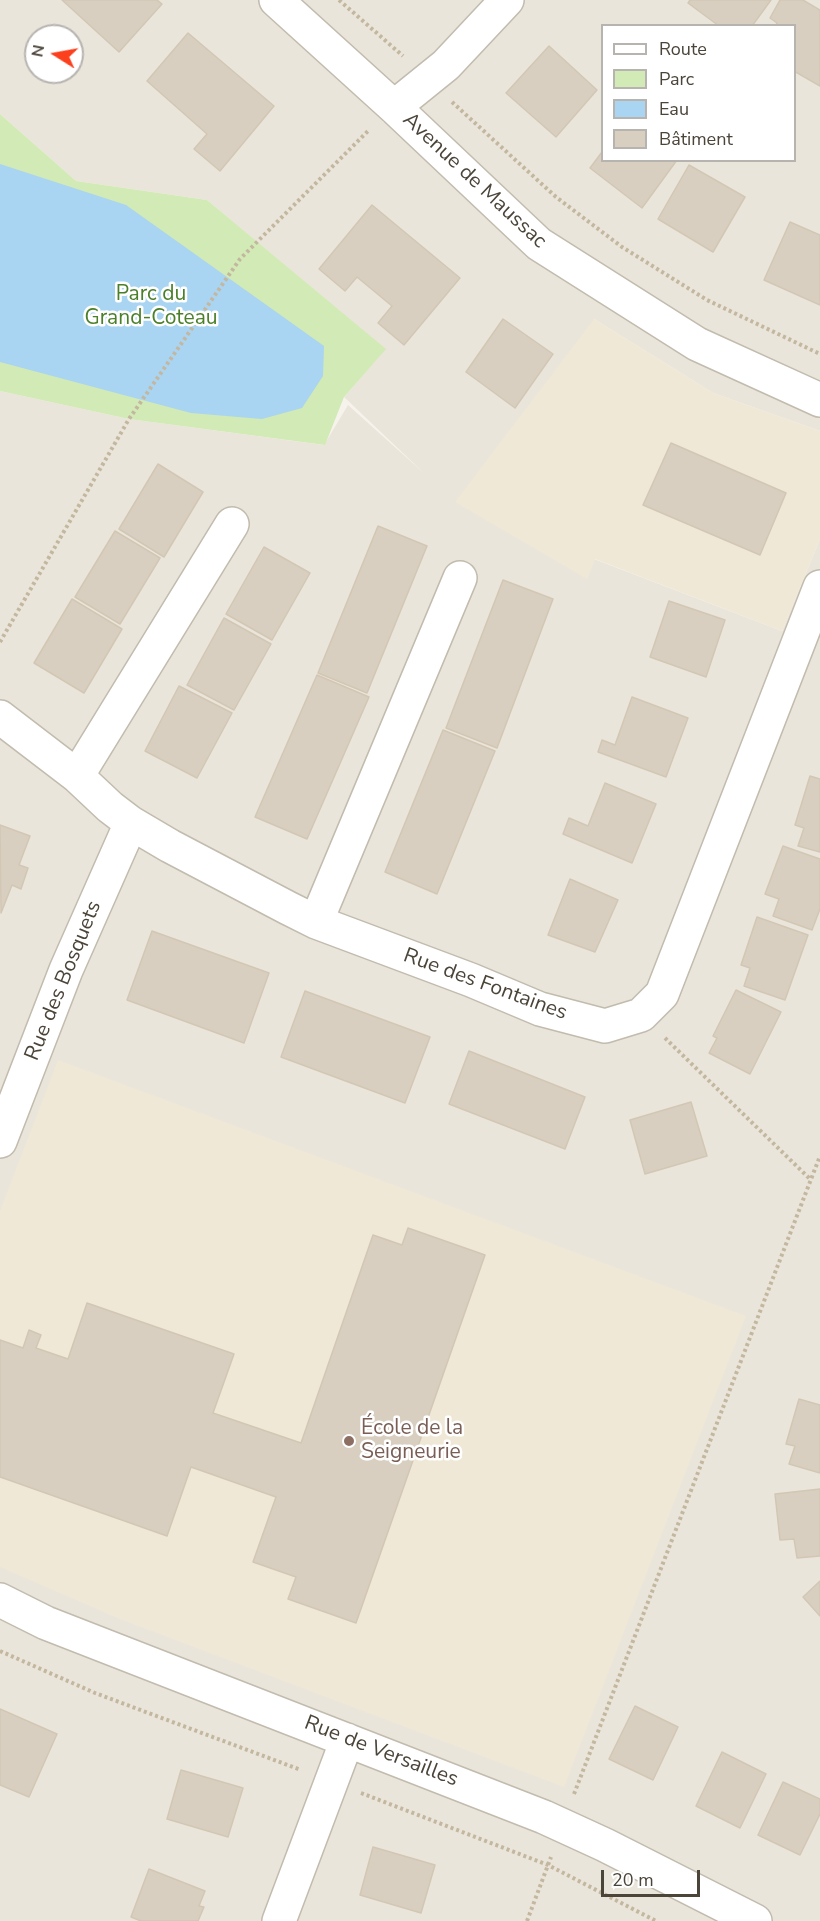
<!DOCTYPE html>
<meta charset="utf-8">
<style>
body{margin:0}
#map{position:relative;width:820px;height:1921px;overflow:hidden;background:#f6f3ec;font-family:"Nunito Sans",sans-serif}
canvas{display:block}
.legend{position:absolute;left:601px;top:24px;width:195px;height:138px;box-sizing:border-box;background:#fff;border:2px solid #b7b4b0;margin:0;padding:8px 10px;list-style:none;font-size:18px;color:#4b4439}
.legend li{display:flex;align-items:center;gap:12px;height:30px}
.legend b{width:30px;border:2px solid #b7b4b0}
.north{position:absolute;left:24px;top:24px;width:60px;height:60px;box-sizing:border-box;background:#fff;border:2px solid #b7b4b0;border-radius:50%;rotate:281deg;font-size:16px;font-weight:700;line-height:24px;text-align:center;color:#4b4439}
.north::after{content:'';display:block;margin:auto;width:21px;height:27px;background:#fc3f1d;clip-path:polygon(50% 0,100% 100%,50% 72%,0 100%)}
.scale{position:absolute;left:601px;top:1870px;width:99px;height:27px;box-sizing:border-box;border:3px solid #4b4439;border-top:0;padding-left:8px;font-size:18px;line-height:21px;white-space:nowrap;color:#4b4439;-webkit-text-stroke:4px #fff;paint-order:stroke}
</style>
<div id="map">
<canvas width="820" height="1921"></canvas>
<ul class="legend">
<li><b style="height:8px;background:#fff"></b>Route</li>
<li><b style="height:16px;background:#d2eab5"></b>Parc</li>
<li><b style="height:16px;background:#a9d4f2"></b>Eau</li>
<li><b style="height:16px;background:#d8cfc1"></b>Bâtiment</li>
</ul>
<div class="north">N</div>
<div class="scale">20 m</div>
</div>
<script>
const ctx = document.querySelector('canvas').getContext('2d');
ctx.lineJoin = 'round';
function fillPath(path, color) { ctx.fillStyle = color; ctx.fill(path, 'evenodd'); }
const toPath = rows => new Path2D(rows.map(r => 'M' + r).join(''));
function trace(path, color, width, dash) { ctx.strokeStyle = color; ctx.lineWidth = width; ctx.lineCap = dash ? 'butt' : 'round'; ctx.setLineDash(dash || []); ctx.stroke(path); }
function write(font, color, halo, rows, align = 'center') {
  ctx.font = font + ' "Nunito Sans",sans-serif'; ctx.lineWidth = 5; ctx.setLineDash([]); ctx.textBaseline = 'middle'; ctx.strokeStyle = halo; ctx.fillStyle = color; for (const [text, x, y, turn = 0] of rows) {
    ctx.save(); ctx.translate(x, y); ctx.rotate((+turn || 0) * Math.PI / 180); ctx.textAlign = isNaN(turn) ? turn : align; if (halo) ctx.strokeText(text, 0, 0); ctx.fillText(text, 0, 0); ctx.restore();
  }
}
fillPath(toPath([
 [0,0,820,0,820,431,713,393,594,319,587,578,594,559,782,631,820,539,820,1921,0,1921,0,391,129,419,324,445,348,405,426,475,344,397,385,349,207,200,76,181,0,114],
 [602,26,794,26,794,160,602,160],
 [36,36,72,36,72,72,36,72]
]), '#eae5da');
fillPath(toPath([
 [594,319,713,393,820,431,820,539,782,631,595,559,587,579,455,502],
 [58,1060,746,1316,564,1787,120,1619,0,1567,0,1211]
]), '#efe8d6');
fillPath(toPath([
 [0,114,76,181,207,200,386,349,344,397,325,445,129,419,0,391]
]), '#d2eab5');
fillPath(toPath([
 [0,164,126,205,324,346,323,376,302,408,262,419,191,413,0,362]
]), '#a9d4f2');
const building = toPath([
 [62,0,157,0,162,4,119,52,62,0],
 [690,0,771,0,752,26,719,26,688,3,690,0],
 [780,0,803,0,820,10,820,86,794,71,794,26,776,26,777,23,770,18,780,0],
 [188,33,274,106,220,171,194,149,207,134,147,81,188,33],
 [549,46,597,90,556,137,506,93,549,46],
 [602,152,602,160,677,160,642,208,590,168,602,152],
 [689,165,745,197,713,252,658,219,689,165],
 [372,205,460,278,404,345,378,323,392,306,357,277,345,291,319,269,372,205],
 [790,222,820,235,820,305,764,280,790,222],
 [503,319,553,354,515,408,466,372,503,319],
 [671,443,786,493,760,555,643,505,671,443],
 [158,464,203,492,164,557,119,529,158,464],
 [378,526,427,546,367,693,318,673,378,526],
 [115,531,160,558,120,624,75,597,115,531],
 [264,547,310,573,272,640,226,614,264,547],
 [503,580,553,599,497,748,446,728,503,580],
 [72,599,122,629,84,693,34,663,72,599],
 [669,601,725,620,706,677,650,657,669,601],
 [224,618,271,644,234,710,187,685,224,618],
 [317,675,369,697,307,839,255,817,317,675],
 [179,686,232,713,197,778,145,751,179,686],
 [632,697,688,718,666,777,598,752,602,740,615,745,632,697],
 [443,730,495,751,437,894,385,872,443,730],
 [810,776,820,779,820,852,798,846,804,828,795,825,810,776],
 [605,783,656,804,632,863,563,834,569,818,588,826,605,783],
 [0,825,30,836,19,865,28,868,21,889,12,885,1,913,0,825],
 [783,846,820,859,820,909,812,930,773,916,779,899,765,894,783,846],
 [570,879,618,900,595,952,548,935,570,879],
 [757,917,808,935,785,1000,744,986,750,968,741,965,757,917],
 [152,931,269,973,244,1043,127,1000,152,931],
 [736,990,781,1012,750,1074,709,1053,717,1038,713,1036,736,990],
 [305,991,430,1037,405,1103,281,1057,305,991],
 [469,1051,585,1097,565,1149,449,1104,469,1051],
 [691,1102,707,1156,645,1174,630,1120,691,1102],
 [408,1228,485,1255,356,1623,288,1599,296,1577,253,1562,276,1497,191,1467,167,1536,0,1477,0,1340,23,1348,29,1330,41,1335,36,1348,68,1359,87,1303,234,1354,213,1413,301,1443,373,1235,402,1245,408,1228],
 [799,1399,820,1405,820,1473,789,1464,795,1446,786,1444,799,1399],
 [820,1489,820,1556,797,1558,794,1539,780,1540,775,1494,820,1489],
 [820,1581,820,1616,803,1597,820,1581],
 [635,1706,678,1727,653,1780,609,1759,635,1706],
 [0,1709,57,1734,29,1797,0,1785,0,1709],
 [722,1752,766,1774,740,1828,696,1806,722,1752],
 [181,1770,243,1788,228,1837,167,1819,181,1770],
 [783,1782,820,1799,820,1814,800,1855,758,1835,783,1782],
 [373,1847,435,1865,421,1913,360,1895,373,1847],
 [149,1869,205,1891,199,1906,204,1907,198,1921,141,1921,131,1917,149,1869]
]);
fillPath(building, '#d8cfc1');
trace(building, '#d3c7b4', 1.5);
const minor = toPath([
 [276,0,394,107,539,244,697,344,820,400],
 [394,107,446,65,507,0],
 [0,717,77,776,110,807,131,823,170,846,288,908,316,922,471,980,540,1009,605,1026,641,1015,662,994,820,587],
 [77,776,232,524],
 [316,922,460,578],
 [0,1141,66,970,131,823],
 [0,1600,46,1623,544,1817,605,1845,755,1921],
 [279,1921,347,1740]
]);
trace(minor, '#c2bbae', 36);
trace(toPath([
 [339,0,403,56],
 [452,102,556,197,622,247,707,300,820,354],
 [0,642,129,419,240,259,369,130],
 [665,1038,811,1180],
 [0,1651,95,1693,301,1770],
 [361,1793,548,1865,656,1921],
 [574,1794,820,1156],
 [527,1921,551,1857]
]), '#c4b79f', 4, [3, 3]);
trace(minor, '#fff', 33);
for (const [x, y, r, color] of [
 [349,1441,6,"#8d6e63"]
]) { const dot = new Path2D(); dot.arc(x, y, r, 0, 2 * Math.PI); ctx.fillStyle = color; ctx.fill(dot); trace(dot, '#fff', 2); }
write('21px', '#4b4439', '#fff', [
 ["Avenue de Maussac",474,181,43],
 ["Rue des Bosquets",64,981,-68],
 ["Rue des Fontaines",485,985,20],
 ["Rue de Versailles",381,1752,21]
]);
write('21px', '#4a7f2a', '#fff', [
 ["Parc du",151,295],
 ["Grand-Coteau",151,319]
]);
write('21px', '#785e54', '#fff', [
 ["École de la",361,1429],
 ["Seigneurie",361,1453]
], 'left');
</script>
